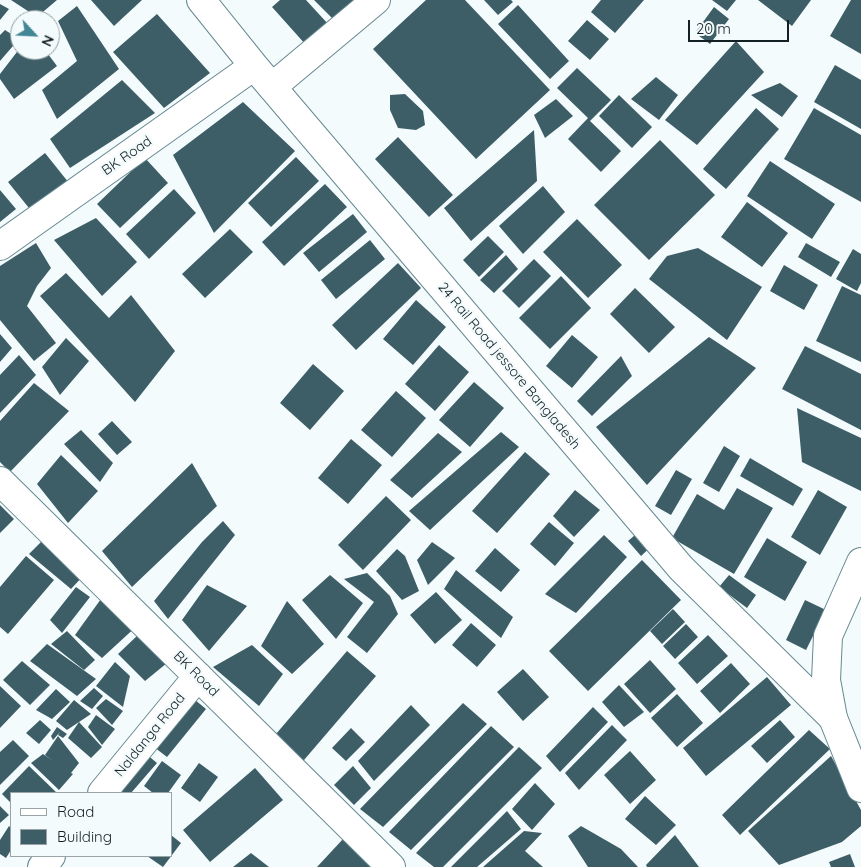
<!DOCTYPE html>
<style>
body{margin:0}
#map{position:relative;width:861px;height:867px;overflow:hidden;background:#f4fbfd;font-family:Quicksand,sans-serif}
canvas{display:block}
.legend{position:absolute;left:10px;top:792px;width:162px;height:65px;box-sizing:border-box;background:#f4fbfd;border:1px solid #9aa4a6;margin:0;padding:6px 9px;list-style:none;font-size:15px;color:#132124}
.legend li{display:flex;align-items:center;gap:10px;height:25px}
.legend b{width:25px;border:1px solid #9aa4a6}
.north{position:absolute;left:10px;top:10px;width:50px;height:50px;box-sizing:border-box;background:#f4fbfd;border:1px solid #9aa4a6;border-radius:50%;rotate:115deg;font-size:14px;font-weight:700;line-height:20px;text-align:center;color:#132124}
.north::after{content:'';display:block;margin:auto;width:18px;height:22px;background:#438796;clip-path:polygon(50% 0,100% 100%,50% 72%,0 100%)}
.scale{position:absolute;left:688px;top:20px;width:101px;height:22px;box-sizing:border-box;border:2px solid #132124;border-top:0;padding-left:6px;font-size:15px;line-height:18px;white-space:nowrap;color:#132124;-webkit-text-stroke:4px #f4fbfd;paint-order:stroke}
</style>
<div id="map">
<canvas width="861" height="867"></canvas>
<ul class="legend">
<li><b style="height:6px;background:#fff"></b>Road</li>
<li><b style="height:14px;background:#3d5e66"></b>Building</li>
</ul>
<div class="north">N</div>
<div class="scale">20 m</div>
</div>
<script>
const ctx = document.querySelector('canvas').getContext('2d');
ctx.lineJoin = 'round';
function fillPath(path, color) { ctx.fillStyle = color; ctx.fill(path, 'evenodd'); }
const toPath = rows => new Path2D(rows.map(r => 'M' + r).join(''));
function trace(path, color, width, dash) { ctx.strokeStyle = color; ctx.lineWidth = width; ctx.lineCap = dash ? 'butt' : 'round'; ctx.setLineDash(dash || []); ctx.stroke(path); }
function write(font, color, halo, rows, align = 'center') {
  ctx.font = font + ' Quicksand,sans-serif'; ctx.lineWidth = 5; ctx.setLineDash([]); ctx.textBaseline = 'middle'; ctx.strokeStyle = halo; ctx.fillStyle = color; for (const [text, x, y, turn = 0] of rows) {
    ctx.save(); ctx.translate(x, y); ctx.rotate((+turn || 0) * Math.PI / 180); ctx.textAlign = isNaN(turn) ? turn : align; if (halo) ctx.strokeText(text, 0, 0); ctx.fillText(text, 0, 0); ctx.restore();
  }
}
fillPath(toPath([
 [11,0,57,0,37,17],
 [91,0,142,0,114,26],
 [280,0,306,0,329,25,306,45,272,7],
 [314,0,354,0,334,20],
 [426,0,465,0,550,90,476,159,373,49],
 [484,0,511,0,513,2,498,15],
 [601,0,644,0,615,33,591,12],
 [712,0,736,0,727,11],
 [758,0,811,0,792,26],
 [851,0,861,0,861,54,830,36],
 [0,4,9,9,0,20],
 [518,5,569,61,550,79,498,24],
 [77,6,119,69,57,119,42,90,77,61,58,21],
 [714,7,729,19,710,44,695,33],
 [157,14,210,73,164,108,113,52],
 [587,20,609,39,590,60,568,41],
 [5,30,19,39,0,61,0,35],
 [736,41,764,72,697,145,665,120],
 [20,48,20,50,45,50,57,66,14,99,0,79,0,74],
 [835,65,861,80,861,129,814,102],
 [577,68,611,100,590,121,621,151,601,172,568,139,588,118,557,88],
 [656,77,678,95,659,120,631,99],
 [122,80,155,113,70,168,50,139],
 [780,83,798,96,782,117,751,95],
 [405,94,423,111,425,125,416,130,398,128,390,110,390,95],
 [619,95,652,127,632,148,599,116],
 [556,99,573,116,545,138,534,115],
 [243,102,295,151,214,233,173,155],
 [756,108,779,129,726,189,703,169],
 [814,108,861,135,861,202,784,159],
 [534,130,537,181,471,241,444,208],
 [398,137,453,195,429,217,375,159],
 [660,140,715,195,649,260,594,205],
 [45,153,69,183,33,213,8,182],
 [296,157,319,181,271,227,248,203],
 [145,158,168,183,120,228,97,204],
 [770,161,835,204,812,239,747,196],
 [325,184,347,207,284,266,262,242],
 [543,186,565,212,523,254,499,226],
 [174,189,196,213,149,259,126,234],
 [0,190,16,209,0,222],
 [747,202,788,233,762,267,721,237],
 [353,214,367,232,319,272,303,253],
 [96,218,137,262,102,296,54,240],
 [577,219,622,265,588,298,543,252],
 [230,229,253,252,205,298,182,274],
 [488,236,504,252,479,277,463,260],
 [370,240,385,259,336,299,321,280],
 [36,243,51,268,37,286,27,306,56,343,34,361,0,320,0,266],
 [806,243,840,262,831,277,798,257],
 [698,248,762,287,727,340,649,279,667,256],
 [853,249,861,254,861,283,857,291,836,279],
 [506,255,518,269,494,293,480,280],
 [534,259,551,276,519,308,502,291],
 [398,263,421,288,356,350,332,325],
 [784,265,818,285,804,310,770,291],
 [66,273,109,318,131,295,175,351,135,402,40,296],
 [561,276,591,308,550,349,519,318],
 [842,286,861,295,861,362,816,341],
 [635,288,675,327,649,353,610,314],
 [416,300,446,327,413,365,383,339],
 [0,334,12,348,0,362],
 [572,335,598,357,572,388,546,366],
 [709,337,756,368,647,485,596,427],
 [66,338,89,361,60,395,42,367],
 [439,345,469,372,435,411,405,384],
 [805,346,861,374,861,430,782,389],
 [19,355,36,375,0,413,0,375],
 [621,356,632,376,592,416,577,401],
 [313,364,344,391,310,430,280,403],
 [474,382,504,408,470,447,439,420],
 [34,383,69,411,10,472,0,462,0,421],
 [396,391,426,418,392,457,361,430],
 [797,408,861,438,861,491,802,462],
 [112,421,132,442,117,455,98,434],
 [81,430,113,463,100,482,64,444],
 [501,432,519,447,430,530,409,511],
 [438,433,462,452,412,498,390,480],
 [351,439,382,465,348,504,318,478],
 [724,446,740,456,719,492,703,483],
 [525,452,550,474,497,533,472,511],
 [61,455,98,491,68,523,37,484],
 [750,458,803,489,793,506,740,476],
 [192,463,217,506,132,587,102,551],
 [676,470,692,479,671,515,655,506],
 [737,488,773,508,734,574,672,538,697,494,724,510],
 [575,490,600,510,574,537,553,516],
 [818,490,847,507,820,555,791,537],
 [386,496,411,520,363,570,338,545],
 [0,505,14,519,0,533],
 [223,521,235,535,168,619,154,601,202,542],
 [549,522,574,543,555,566,530,544],
 [642,529,654,544,641,556,628,541],
 [48,535,84,575,71,589,29,554],
 [604,535,627,557,576,613,545,594],
 [767,538,807,562,785,601,744,577],
 [432,542,455,558,428,585,417,560],
 [495,548,520,570,501,592,475,571],
 [397,549,405,556,419,591,402,600,376,571],
 [26,556,54,580,8,634,0,627,0,587],
 [642,560,681,600,588,691,549,651],
 [456,570,513,617,501,638,444,589],
 [367,573,390,596,398,614,367,653,347,637,374,602,344,579],
 [330,575,363,603,336,639,302,600],
 [729,575,756,595,747,608,719,587],
 [207,585,247,606,209,651,182,620],
 [76,587,90,597,62,633,50,620],
 [106,592,139,624,102,658,75,635],
 [436,592,462,620,435,644,410,615],
 [805,600,826,610,806,650,786,640],
 [287,601,324,644,292,674,261,646],
 [673,609,685,622,662,644,650,631],
 [471,623,496,645,477,667,452,645],
 [686,624,698,637,675,659,663,646],
 [67,631,95,660,84,670,51,644],
 [139,634,167,663,145,681,118,654],
 [708,635,728,656,697,684,678,663],
 [47,644,96,679,77,696,30,661],
 [252,645,283,674,259,706,213,667],
 [347,651,376,676,298,767,276,734],
 [650,660,676,689,650,713,624,684],
 [22,661,50,685,30,705,3,680],
 [115,662,130,676,123,707,96,686],
 [731,663,750,684,720,713,700,691],
 [523,669,549,697,523,721,497,692],
 [767,677,791,705,706,776,683,748],
 [619,685,644,712,624,727,602,702],
 [0,686,21,706,0,728],
 [94,688,103,696,92,709,80,701],
 [56,689,70,702,52,719,36,710],
 [677,694,703,723,677,747,651,718],
 [106,699,123,711,112,725,96,708],
 [194,699,206,709,167,757,154,747],
 [74,700,91,714,67,730,56,721],
 [463,703,487,724,383,827,360,809],
 [411,705,430,725,374,781,358,761],
 [593,707,608,722,560,772,546,756],
 [96,715,115,729,102,745,88,727],
 [40,720,51,730,39,744,26,733],
 [780,720,795,737,767,763,751,746],
 [79,722,102,747,91,758,68,738],
 [612,725,627,740,579,790,565,773],
 [491,726,514,747,411,850,389,832],
 [57,727,67,734,63,738,58,735,60,732,53,740,51,736],
 [351,728,365,742,346,761,332,748],
 [809,730,830,749,740,835,722,815],
 [58,736,79,763,71,773,73,774,59,790,31,763,43,754,53,761,45,755],
 [13,740,29,756,0,785,0,752],
 [519,747,542,768,443,867,434,867,416,853],
 [630,751,656,780,630,804,604,775],
 [145,753,157,763,131,793,111,793],
 [831,756,861,810,861,826,842,842,779,865,748,831],
 [162,761,181,775,168,793,153,793,144,786],
 [199,763,218,777,200,802,181,788],
 [29,766,57,793,11,793,11,803,2,794],
 [353,766,371,788,354,805,334,785],
 [255,768,283,800,210,862,183,830],
 [535,783,555,804,532,830,512,809],
 [645,796,676,825,656,845,625,819],
 [0,806,9,815,0,823],
 [507,811,521,829,477,867,451,867],
 [9,826,11,828,11,850,6,858,0,854,0,840],
 [581,826,621,849,638,867,588,867,568,836],
 [524,831,542,833,525,851,543,867,483,867],
 [171,835,181,843,163,867,147,856,171,856],
 [675,835,699,867,647,867,646,865],
 [343,839,371,867,317,867],
 [251,853,269,867,233,867],
 [850,854,855,867,831,867,829,862]
]), '#3d5e66');
const minor = toPath([
 [272,87,376,0],
 [0,481,391,867],
 [102,793,198,676],
 [42,867,51,856]
]);
const tertiary = toPath([
 [201,0,254,66,681,568,833,718],
 [0,246,254,66]
]);
const trunk = toPath([
 [861,562,828,636,826,680,833,718,861,788]
]);
trace(minor, '#668991', 30);
trace(tertiary, '#668991', 30);
trace(trunk, '#668991', 30);
trace(minor, '#fff', 28);
trace(tertiary, '#fff', 28);
trace(trunk, '#fff', 28);
write('14px', '#132124', '#f4fbfd', [
 ["BK Road",127,156,-35],
 ["24 Rail Road jessore Bangladesh",509,366,50],
 ["BK Road",196,674,45],
 ["Naldanga Road",150,735,-51]
]);
</script>
